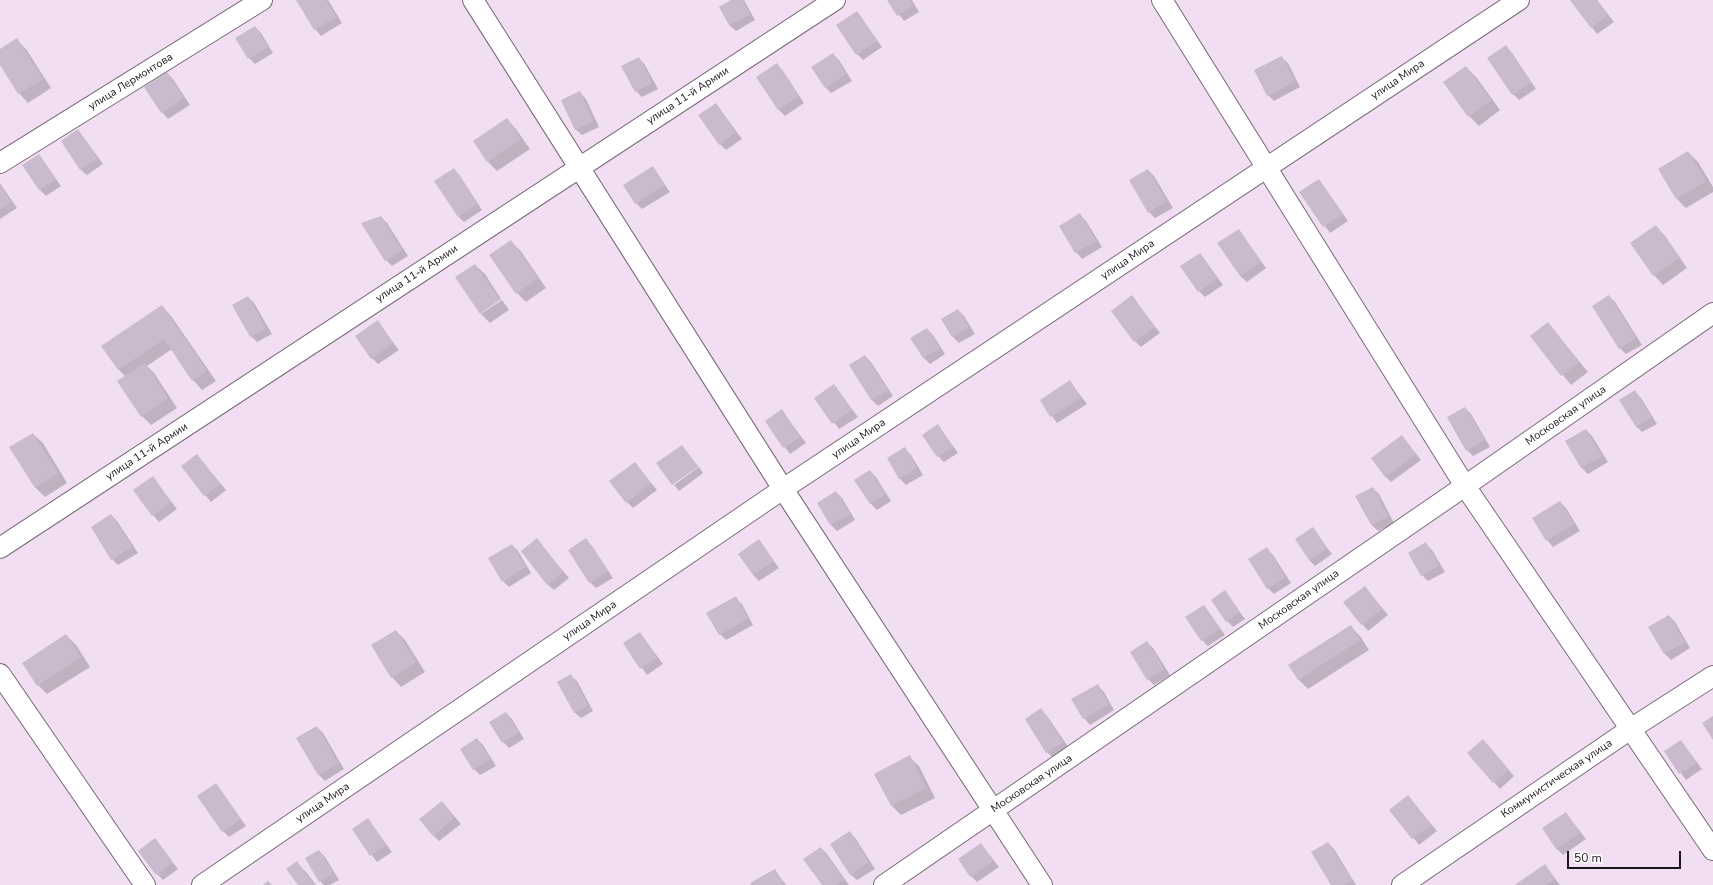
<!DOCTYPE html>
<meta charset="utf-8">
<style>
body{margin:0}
#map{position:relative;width:1713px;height:885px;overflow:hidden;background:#f1def2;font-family:"Nunito Sans",sans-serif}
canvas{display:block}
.scale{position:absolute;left:1567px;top:851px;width:114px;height:18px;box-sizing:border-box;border:2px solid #1b151c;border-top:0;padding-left:5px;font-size:12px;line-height:14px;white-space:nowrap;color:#1b151c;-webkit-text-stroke:3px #fff;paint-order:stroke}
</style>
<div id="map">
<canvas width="1713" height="885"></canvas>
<div class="scale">50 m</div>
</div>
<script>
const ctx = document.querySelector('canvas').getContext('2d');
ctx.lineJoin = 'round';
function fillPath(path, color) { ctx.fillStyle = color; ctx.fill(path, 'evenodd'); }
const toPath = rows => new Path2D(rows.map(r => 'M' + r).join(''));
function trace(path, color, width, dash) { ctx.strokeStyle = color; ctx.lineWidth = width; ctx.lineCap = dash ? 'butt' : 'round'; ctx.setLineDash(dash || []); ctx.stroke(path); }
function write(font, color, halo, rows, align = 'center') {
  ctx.font = font + ' "Nunito Sans",sans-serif'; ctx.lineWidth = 4; ctx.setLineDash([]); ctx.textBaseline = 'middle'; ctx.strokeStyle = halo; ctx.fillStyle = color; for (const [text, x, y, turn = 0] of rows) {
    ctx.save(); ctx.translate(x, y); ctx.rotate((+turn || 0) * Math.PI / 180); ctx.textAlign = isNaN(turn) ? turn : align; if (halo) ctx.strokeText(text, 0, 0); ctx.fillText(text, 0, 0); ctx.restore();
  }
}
fillPath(toPath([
 [297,0,328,0,342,23,321,36,315,29],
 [733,0,744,0,755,20,736,31,729,25,720,7],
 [888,0,912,0,919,12,904,21],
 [1571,0,1597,0,1614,22,1597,34],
 [857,12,882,47,863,60,857,54],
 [255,27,261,33,273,53,255,64,249,58],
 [17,40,26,49,51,88,28,103,19,93,0,63,0,50],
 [1506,47,1512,53,1536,89,1519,100,1513,94],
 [833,54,839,60,852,81,831,93,825,87],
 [1281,57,1288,63,1300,87,1274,101,1268,95],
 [639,58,645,65,658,89,642,97,636,91],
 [777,65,783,71,804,103,785,116,779,110],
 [1466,67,1476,77,1500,110,1479,126,1469,116,1445,83],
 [167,73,173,79,190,105,168,119,162,112],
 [580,93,586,99,599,127,582,135,575,129],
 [716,104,742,139,726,150,720,144],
 [507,119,516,129,530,149,497,171,488,162],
 [78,130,103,164,87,175,80,169],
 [1688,152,1698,162,1713,187,1713,192,1686,208,1677,199],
 [39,155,61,186,46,196,39,189],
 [653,168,670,192,642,209,636,203],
 [454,169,460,176,482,210,464,222,458,216],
 [1148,170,1154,176,1173,208,1155,218,1149,212],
 [1319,180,1348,221,1330,233,1300,192],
 [0,183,17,208,0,219],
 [1080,215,1086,221,1102,247,1082,259,1076,252],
 [381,217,387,223,408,256,392,266,386,260],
 [1656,226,1665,236,1687,268,1663,285,1654,275],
 [1239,230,1266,268,1247,282,1240,276],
 [510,241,520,250,546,288,526,302,517,293],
 [1200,254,1223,285,1205,297,1199,291],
 [475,265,485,274,501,299,481,312,481,314,457,278],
 [1609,296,1615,302,1642,345,1626,354,1620,348],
 [248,297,254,303,272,334,257,342,251,336],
 [1132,297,1160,333,1141,347,1135,341],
 [502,300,509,310,490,323,481,314],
 [162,306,171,316,216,381,202,390,193,380,172,349,147,366,154,373,177,408,151,425,142,416,126,377,118,369],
 [958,310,964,316,975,334,959,343,953,337,943,319],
 [377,321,399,350,378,364,372,358],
 [1548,323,1588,372,1571,385,1531,336],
 [927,329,933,335,945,354,930,364,924,358,912,339],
 [865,356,871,362,893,396,878,406,872,400,850,366],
 [1070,382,1087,404,1057,423,1041,401],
 [834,385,858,417,839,429,816,398],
 [1635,392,1641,398,1657,424,1642,432,1636,426],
 [1465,408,1471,414,1490,447,1473,456,1467,450],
 [782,411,806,443,790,454,766,421],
 [938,425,958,453,944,462,938,456],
 [1586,430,1592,436,1608,462,1588,474,1582,468,1566,442],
 [33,434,43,443,67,483,45,497,35,487],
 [1402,436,1421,460,1391,482,1385,476],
 [682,446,698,466,672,484],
 [905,449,911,455,923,475,906,485,900,479],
 [197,455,226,490,211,502,182,467],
 [635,463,657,490,633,508,627,502],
 [699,467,703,473,679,491,674,485],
 [870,471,876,477,891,501,877,510,871,504,856,480],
 [153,478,177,509,159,522,153,515],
 [1372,488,1379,494,1394,523,1378,531,1372,525,1357,496],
 [836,492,842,498,855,520,837,531,831,525,818,503],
 [1560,502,1566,508,1580,531,1553,547,1547,540],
 [111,515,117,521,138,553,118,565,112,559],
 [1313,529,1332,554,1315,566,1309,560],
 [537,540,569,578,554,590,547,584],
 [586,540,592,546,613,578,596,588,590,582,569,551],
 [759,541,779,568,759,581,753,575],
 [1426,544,1432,550,1445,572,1428,581,1422,575],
 [512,545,518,551,531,573,509,587,503,581],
 [1267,549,1273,555,1291,583,1274,594,1268,588],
 [1365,587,1388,615,1368,631,1345,603],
 [1225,592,1245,619,1233,627,1227,621],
 [735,598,742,604,753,625,726,640,720,634],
 [1204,606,1225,635,1208,646,1202,640],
 [1669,616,1675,622,1690,648,1671,660,1664,653],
 [1350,626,1360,636,1369,650,1308,689,1299,680,1290,665],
 [396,631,405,640,425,672,401,687,392,677],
 [640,633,663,664,647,675,624,643],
 [66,635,76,645,90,667,47,694,38,685],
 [1147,642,1153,648,1170,675,1154,685,1148,679],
 [570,675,577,681,593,711,581,718,574,712],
 [1098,686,1104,692,1114,710,1090,725,1084,718],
 [1041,709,1047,716,1069,748,1053,758,1047,752,1026,719],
 [506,713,512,719,524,739,509,748,503,742],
 [317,727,323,733,344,769,325,781,318,774],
 [477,739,483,745,496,766,480,775,474,769],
 [1681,741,1702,769,1686,780,1666,752],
 [1489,747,1514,776,1500,789,1469,753],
 [909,757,919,766,935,798,901,815,892,806,875,774],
 [216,784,246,826,229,837,223,831],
 [1408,796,1437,831,1419,845,1391,810],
 [442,802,461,824,439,841,433,835],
 [1566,813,1586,839,1563,855,1556,848],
 [368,819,392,852,377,862,353,829],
 [850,833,856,839,875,869,857,880,850,874],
 [154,839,178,869,163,880,157,874],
 [1328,843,1334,849,1356,885,1333,885],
 [981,844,999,867,977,882,971,876],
 [821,848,827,854,849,885,823,885],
 [319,851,325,857,339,880,330,885,324,885,320,881],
 [297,863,306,872,316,885,299,885],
 [1545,865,1560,885,1516,885,1516,884],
 [775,870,786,885,752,885]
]), '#0003');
fillPath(toPath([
 [296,0,326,0,336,17,314,30],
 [731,0,743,0,750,14,729,25,719,7],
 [887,0,910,0,914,5,897,16],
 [1570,0,1597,0,1608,15,1591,28],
 [857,11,877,40,856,55,836,25],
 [255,26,268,47,248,59,235,38],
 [17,38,43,79,18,94,0,65,0,49],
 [1506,45,1531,82,1512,95,1487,58],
 [833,53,846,74,825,88,811,67],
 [1282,56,1295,81,1267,96,1254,70],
 [639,57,652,83,635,92,621,66],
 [777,63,799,96,778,110,756,77],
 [1466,66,1491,100,1468,117,1443,82],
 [167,72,184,98,161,113,144,87],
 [580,91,593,121,575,130,561,100],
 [716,103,736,132,719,145,698,115],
 [507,118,521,139,487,162,473,141],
 [78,129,97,158,80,170,61,141],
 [1688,151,1706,181,1676,199,1658,169],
 [39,154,56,179,39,190,22,165],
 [653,166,665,185,635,204,623,185],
 [454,168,477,204,458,217,434,181],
 [1148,169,1167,201,1148,213,1129,180],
 [1319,179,1343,214,1323,227,1299,192],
 [0,184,11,202,0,209],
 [1080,213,1096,241,1075,253,1059,226],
 [381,216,402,250,385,261,361,223],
 [1656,225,1679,258,1653,276,1630,243],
 [1239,229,1261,262,1240,276,1217,243],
 [511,240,538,278,516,294,489,255],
 [1200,253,1218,278,1198,292,1180,266],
 [475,264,500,300,480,314,455,277],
 [1132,295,1155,327,1134,342,1111,311],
 [1609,295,1636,338,1619,349,1592,306],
 [248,296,266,328,250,337,232,305],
 [162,305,207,371,192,381,164,339,118,370,101,346],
 [958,309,969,327,952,337,941,319],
 [378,320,393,343,371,359,355,336],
 [1548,322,1579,362,1561,376,1530,336],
 [927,328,940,348,923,358,910,338],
 [865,355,888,390,871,400,849,365],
 [145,363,168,398,141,417,117,381],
 [1070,380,1081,398,1050,417,1040,400],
 [834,384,852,410,832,424,814,398],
 [1635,390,1651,417,1636,427,1619,400],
 [1465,407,1485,440,1466,451,1447,417],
 [782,409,800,437,783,448,765,421],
 [938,424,953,447,937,457,922,435],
 [1586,429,1602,456,1581,468,1565,441],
 [33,433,58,473,35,488,9,447],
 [1402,435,1416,454,1385,477,1371,458],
 [682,445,698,467,672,485,656,463],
 [905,447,917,468,899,479,887,458],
 [197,454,220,484,204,496,181,466],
 [635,462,651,483,626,503,609,481],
 [870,470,886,494,870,504,854,480],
 [153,476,171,502,152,516,133,490],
 [1373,487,1388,516,1371,525,1355,496],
 [836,491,850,514,830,525,817,503],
 [1560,501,1574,524,1546,541,1532,518],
 [111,514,132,547,111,560,91,527],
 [1313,527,1327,548,1309,560,1295,539],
 [537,538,563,572,547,585,521,551],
 [586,538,608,571,589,583,568,550],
 [759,539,774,561,753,575,738,554],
 [1426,542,1439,566,1421,576,1408,553],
 [512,544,526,567,502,582,488,558],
 [1267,547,1285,577,1267,589,1248,559],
 [1365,586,1382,609,1361,625,1343,602],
 [1225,590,1240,612,1226,622,1211,600],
 [736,596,748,618,719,635,706,613],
 [1204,605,1220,628,1201,641,1185,617],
 [1669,615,1685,642,1664,654,1648,627],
 [1351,625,1360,640,1298,680,1288,665],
 [396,630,416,662,391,678,371,645],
 [640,632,657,658,640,669,623,643],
 [66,634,81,657,37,686,22,663],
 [1147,641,1164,669,1147,680,1130,652],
 [571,674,588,705,574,713,557,682],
 [1098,684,1109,704,1083,719,1071,699],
 [1041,708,1063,742,1046,753,1025,719],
 [506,712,519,732,502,743,489,722],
 [1713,716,1713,740,1702,723],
 [317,726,338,763,318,775,296,738],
 [477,738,490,759,473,770,460,749],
 [1483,739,1509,770,1493,783,1467,753],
 [1681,740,1696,763,1679,774,1664,751],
 [910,755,926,788,891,806,874,774],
 [216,783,241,819,222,832,197,796],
 [1408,795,1431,825,1412,839,1389,810],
 [442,801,455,817,433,836,419,819],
 [1566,812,1580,833,1556,849,1542,828],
 [368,818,386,845,370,856,352,829],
 [850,831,869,862,850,875,830,844],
 [155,838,173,862,156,875,138,851],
 [1328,842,1352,880,1345,885,1331,885,1311,852],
 [981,843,993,861,970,877,958,859],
 [821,847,844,879,836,885,822,885,803,859],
 [319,850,333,873,319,882,305,858],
 [297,861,314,885,298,885,286,869],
 [1545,864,1555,879,1546,885,1515,885],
 [775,869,784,885,751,885,750,883],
 [268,881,272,885,263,885]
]), '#c9bace');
const minor = toPath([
 [473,0,783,489,1042,885],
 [1162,0,1465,486,1713,850],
 [0,163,262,0],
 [0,548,835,0],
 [0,674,145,885],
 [202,885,783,489,1519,0],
 [884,885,1465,486,1713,313],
 [1402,885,1632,728,1713,676]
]);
trace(minor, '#79697a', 22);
trace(minor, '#fff', 20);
write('11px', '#1b151c', '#fff', [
 ["улица Мира",1398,80,-34],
 ["улица Лермонтова",131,82,-32],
 ["улица 11-й Армии",688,96,-33],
 ["улица Мира",1128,260,-34],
 ["улица 11-й Армии",417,274,-33],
 ["Московская улица",1566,416,-35],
 ["улица Мира",859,439,-34],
 ["улица 11-й Армии",147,452,-33],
 ["Московская улица",1299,600,-35],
 ["улица Мира",590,621,-34],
 ["Коммунистическая улица",1557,779,-34],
 ["Московская улица",1032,784,-34],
 ["улица Мира",323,803,-34]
]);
</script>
